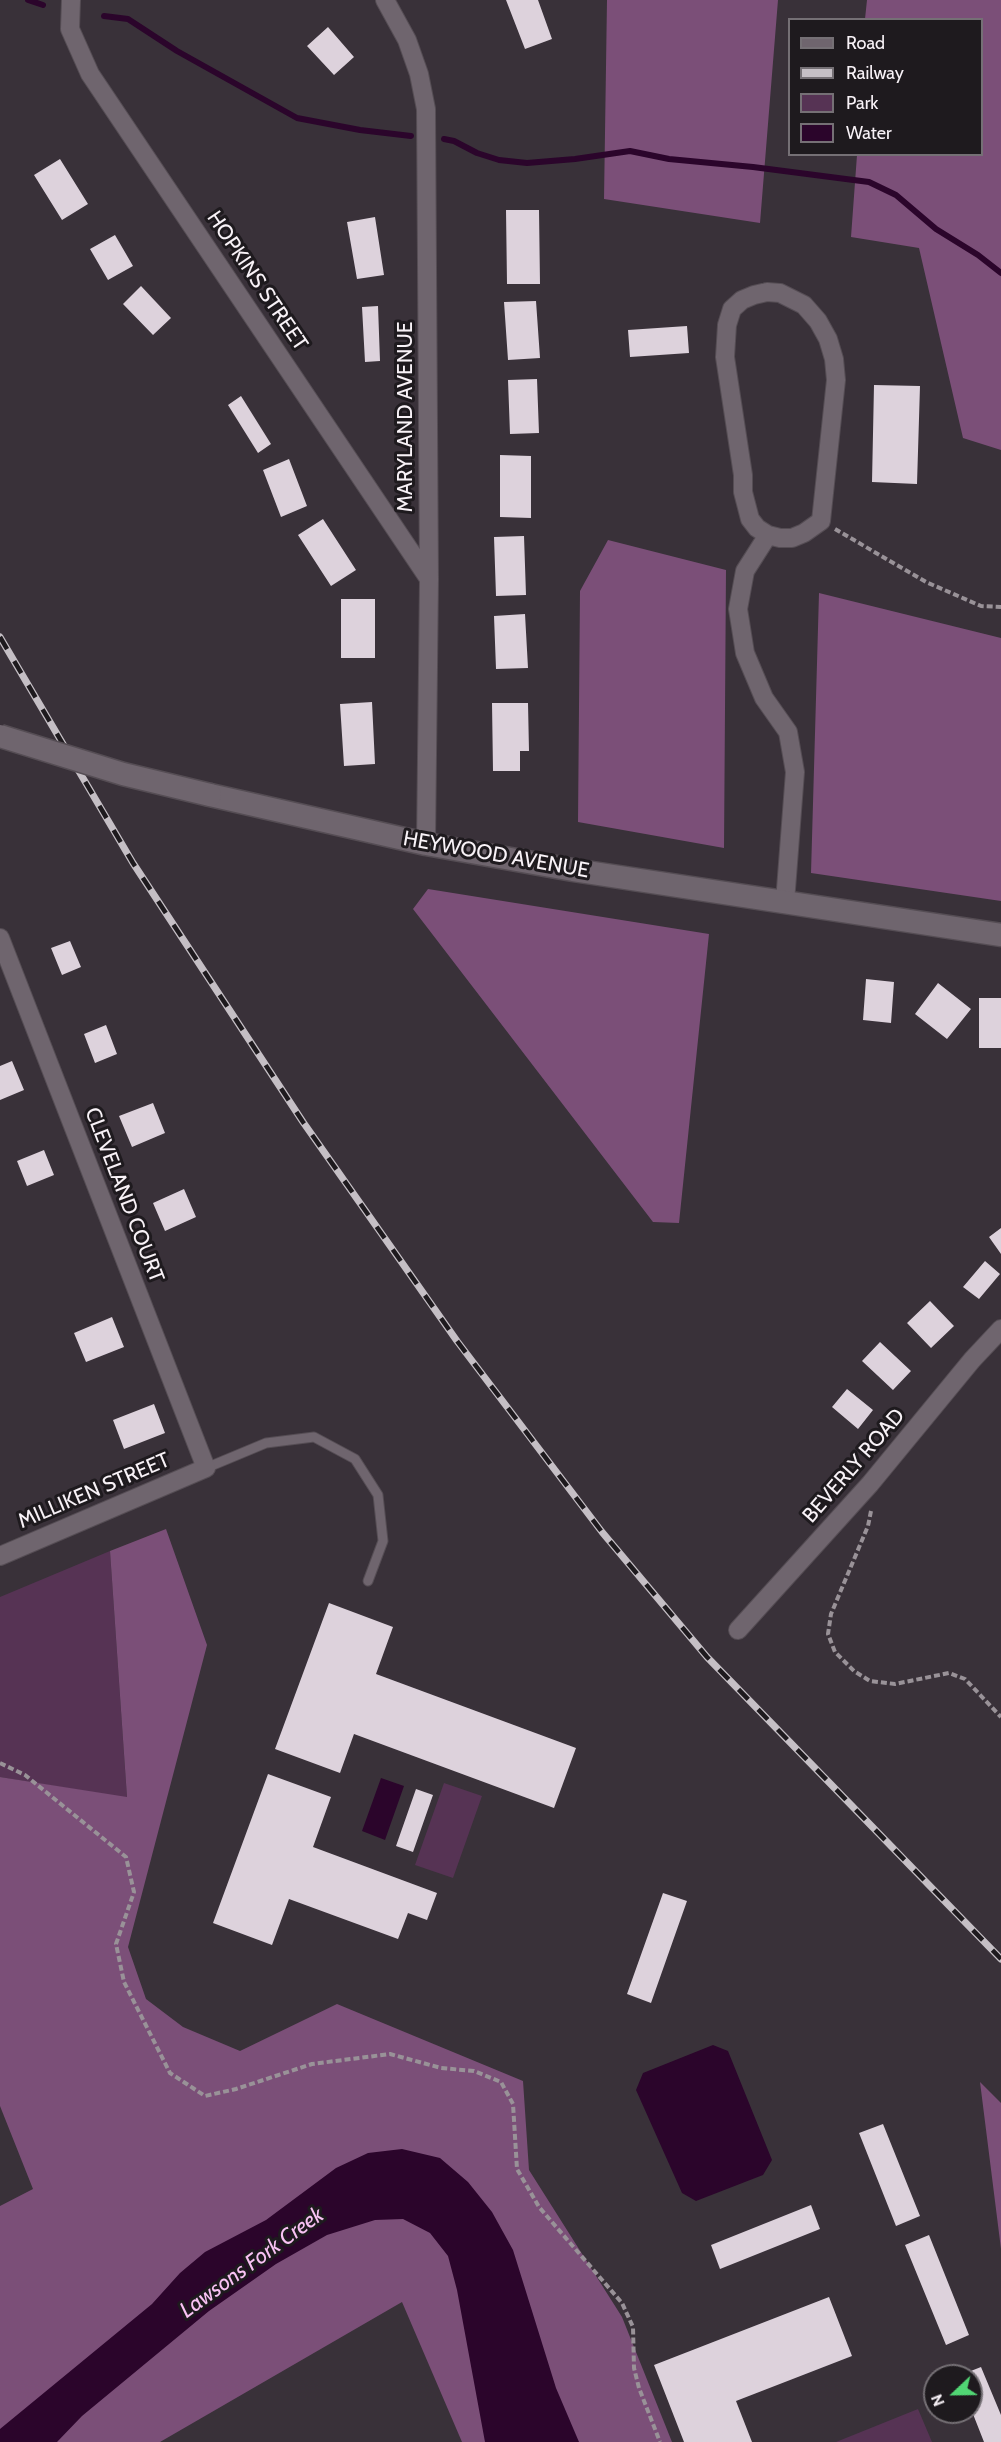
<!DOCTYPE html>
<style>
body{margin:0}
#map{position:relative;width:1001px;height:2442px;overflow:hidden;background:#393139;font-family:Cabin,sans-serif}
canvas{display:block}
.legend{position:absolute;left:788px;top:18px;width:195px;height:138px;box-sizing:border-box;background:#1e1a1e;border:2px solid #757075;margin:0;padding:8px 10px;list-style:none;font-size:18px;color:#f8f2f7}
.legend li{display:flex;align-items:center;gap:12px;height:30px}
.legend b{width:30px;border:2px solid #757075}
.north{position:absolute;left:923px;top:2364px;width:60px;height:60px;box-sizing:border-box;background:#1e1a1e;border:2px solid #757075;border-radius:50%;rotate:248deg;font-size:16px;font-weight:700;line-height:24px;text-align:center;color:#f8f2f7}
.north::after{content:'';display:block;margin:auto;width:21px;height:27px;background:#51d674;clip-path:polygon(50% 0,100% 100%,50% 72%,0 100%)}
</style>
<div id="map">
<canvas width="1001" height="2442"></canvas>
<ul class="legend">
<li><b style="height:8px;background:#6f656e"></b>Road</li>
<li><b style="height:8px;background:#c5bfc5"></b>Railway</li>
<li><b style="height:16px;background:#563354"></b>Park</li>
<li><b style="height:16px;background:#2b052b"></b>Water</li>
</ul>
<div class="north">N</div>
</div>
<script>
const ctx = document.querySelector('canvas').getContext('2d');
ctx.lineJoin = 'round';
function fillPath(path, color) { ctx.fillStyle = color; ctx.fill(path, 'evenodd'); }
const toPath = rows => new Path2D(rows.map(r => 'M' + r).join(''));
function trace(path, color, width, dash) { ctx.strokeStyle = color; ctx.lineWidth = width; ctx.lineCap = dash ? 'butt' : 'round'; ctx.setLineDash(dash || []); ctx.stroke(path); }
function write(font, color, halo, rows, align = 'center') {
  ctx.font = font + ' Cabin,sans-serif'; ctx.lineWidth = 6; ctx.setLineDash([]); ctx.textBaseline = 'middle'; ctx.strokeStyle = halo; ctx.fillStyle = color; for (const [text, x, y, turn = 0] of rows) {
    ctx.save(); ctx.translate(x, y); ctx.rotate((+turn || 0) * Math.PI / 180); ctx.textAlign = isNaN(turn) ? turn : align; if (halo) ctx.strokeText(text, 0, 0); ctx.fillText(text, 0, 0); ctx.restore();
  }
}
fillPath(toPath([
 [110,1551,127,1798,0,1777,0,1597],
 [444,1783,482,1796,453,1878,415,1865],
 [918,2409,932,2442,836,2442]
]), '#563354');
fillPath(toPath([
 [607,0,778,0,760,223,604,199],
 [867,0,1001,0,1001,450,963,438,919,248,851,237,857,155,982,154,982,20,865,19],
 [608,540,726,570,724,848,578,822,580,591],
 [819,593,1001,638,1001,901,811,873],
 [428,889,709,934,679,1223,653,1222,413,909],
 [166,1529,207,1645,128,1947,146,1999,183,2027,240,2051,337,2004,523,2081,529,2170,622,2317,672,2442,462,2442,402,2302,160,2442,0,2442,0,2206,33,2189,0,2106,0,1777,127,1797,110,1551],
 [980,2082,1001,2103,1001,2249]
]), '#7b4f78');
fillPath(toPath([
 [381,1778,404,1786,385,1840,362,1831],
 [713,2045,728,2051,772,2160,763,2175,696,2201,682,2193,636,2090,643,2073],
 [402,2149,440,2158,468,2182,492,2212,513,2250,556,2388,579,2442,485,2442,457,2290,448,2256,430,2233,403,2219,375,2220,327,2235,276,2264,209,2311,82,2416,57,2442,0,2442,0,2429,152,2304,180,2273,205,2252,266,2220,336,2168,368,2153]
]), '#2b052b');
trace(toPath([
 [28,0,43,5],
 [104,16,128,19,177,51,297,118,360,130,411,136],
 [444,139,454,141,477,153,499,160,527,163,575,159,630,151,669,159,753,167,869,182,896,195,936,229,978,255,1001,273]
]), '#2b052b', 6);
fillPath(toPath([
 [506,0,538,0,552,39,525,49],
 [328,27,354,57,334,75,307,46],
 [60,159,88,204,62,220,34,175],
 [506,210,539,210,540,284,507,284],
 [375,217,384,275,357,279,347,222],
 [115,235,133,266,108,280,90,249],
 [141,286,171,318,153,335,123,304],
 [536,301,540,358,508,360,504,302],
 [378,306,380,361,365,362,362,307],
 [687,326,689,353,630,357,628,330],
 [537,379,539,433,510,434,508,380],
 [874,385,920,386,917,484,872,482],
 [241,396,271,444,258,453,228,405],
 [500,455,531,456,531,518,500,517],
 [289,459,307,506,281,517,263,470],
 [323,519,356,570,331,586,298,535],
 [524,536,526,595,496,596,494,537],
 [341,599,375,599,375,658,341,658],
 [525,614,528,668,496,669,494,616],
 [372,702,375,764,344,766,340,704],
 [492,703,528,703,529,751,520,751,520,771,493,771],
 [70,941,81,967,62,975,51,948],
 [866,979,894,982,891,1023,863,1020],
 [938,983,971,1009,947,1039,915,1014],
 [979,998,1001,998,1001,1048,979,1048],
 [106,1025,117,1054,95,1063,84,1034],
 [12,1061,24,1090,0,1100,0,1066],
 [153,1103,165,1133,132,1147,119,1116],
 [44,1150,54,1175,27,1186,17,1161],
 [184,1189,196,1217,165,1231,153,1203],
 [1001,1228,1001,1254,989,1237],
 [985,1261,1000,1274,979,1299,963,1287],
 [930,1301,954,1326,931,1348,907,1323],
 [112,1317,124,1347,86,1362,74,1333],
 [880,1342,911,1371,893,1390,862,1361],
 [847,1389,873,1410,858,1429,832,1407],
 [154,1404,165,1433,124,1449,113,1420],
 [329,1603,393,1627,376,1674,576,1748,554,1808,354,1734,340,1773,275,1749],
 [268,1774,331,1797,313,1847,437,1893,427,1920,408,1913,398,1939,289,1899,272,1945,213,1923],
 [416,1789,433,1795,413,1852,396,1846],
 [663,1893,687,1901,651,2003,627,1994],
 [883,2124,920,2216,896,2226,859,2133],
 [811,2205,820,2229,720,2269,711,2245],
 [929,2235,969,2335,946,2345,905,2245],
 [829,2297,852,2356,736,2401,752,2442,684,2442,654,2365],
 [981,2367,1001,2415,1001,2442,984,2442,971,2409,971,2376,958,2376]
]), '#ddd2dc');
const service = toPath([
 [206,1468,266,1443,314,1437,355,1459,378,1495,383,1541,368,1581]
]);
const minor = toPath([
 [71,0,70,29,90,74,429,579],
 [385,0,407,40,419,74,426,109,429,579,426,844],
 [767,292,780,293,804,305,818,321,828,339,834,359,836,380,821,521,804,533,792,538,780,538,768,535,757,528,750,519,743,492,743,475,725,357,727,325,732,309,742,300,754,295,767,292],
 [768,535,745,571,738,609,745,653,764,698,788,732,795,772,785,902],
 [0,938,206,1468,0,1556],
 [738,1630,870,1484,972,1360,1001,1329]
]);
const tertiary = toPath([
 [210,795,426,844,573,870,1001,935]
]);
trace(service, '#554d54', 11);
trace(minor, '#554d54', 20);
trace(tertiary, '#554d54', 25);
trace(toPath([
 [835,529,926,582,981,606,1001,607],
 [871,1511,868,1526,831,1614,828,1634,835,1652,854,1671,870,1681,895,1684,949,1673,965,1679,1001,1717],
 [0,1763,25,1775,126,1857,134,1892,116,1944,124,1982,170,2073,205,2096,236,2089,312,2064,390,2054,441,2068,474,2071,501,2082,513,2104,517,2169,539,2207,622,2303,633,2327,634,2368,639,2388,660,2442]
]), '#999298', 4, [6, 3]);
trace(service, '#6f656e', 9);
trace(minor, '#6f656e', 18);
trace(tertiary, '#6f656e', 22);
const rail = toPath([
 [0,637,133,863,303,1122,457,1341,602,1532,707,1657,1001,1959]
]);
trace(rail, '#c5bfc5', 7);
trace(rail, '#1e1a1e', 4.5, [14]);
const tertiaryBridge = toPath([
 [0,736,123,774,210,795]
]);
trace(tertiaryBridge, '#554d54', 25, []);
trace(tertiaryBridge, '#6f656e', 22);
write('21px', '#f8f2f7', '#1e1a1e', [
 ["HOPKINS STREET",257,281,56],
 ["MARYLAND AVENUE",406,417,-90],
 ["HEYWOOD AVENUE",496,855,10],
 ["CLEVELAND COURT",124,1195,69],
 ["BEVERLY ROAD",854,1466,-49],
 ["MILLIKEN STREET",94,1491,-23]
]);
write('italic 22px', '#f9c2f4', '#1e1a1e', [
 ["Lawsons Fork Creek",252,2263,-36]
]);
</script>
